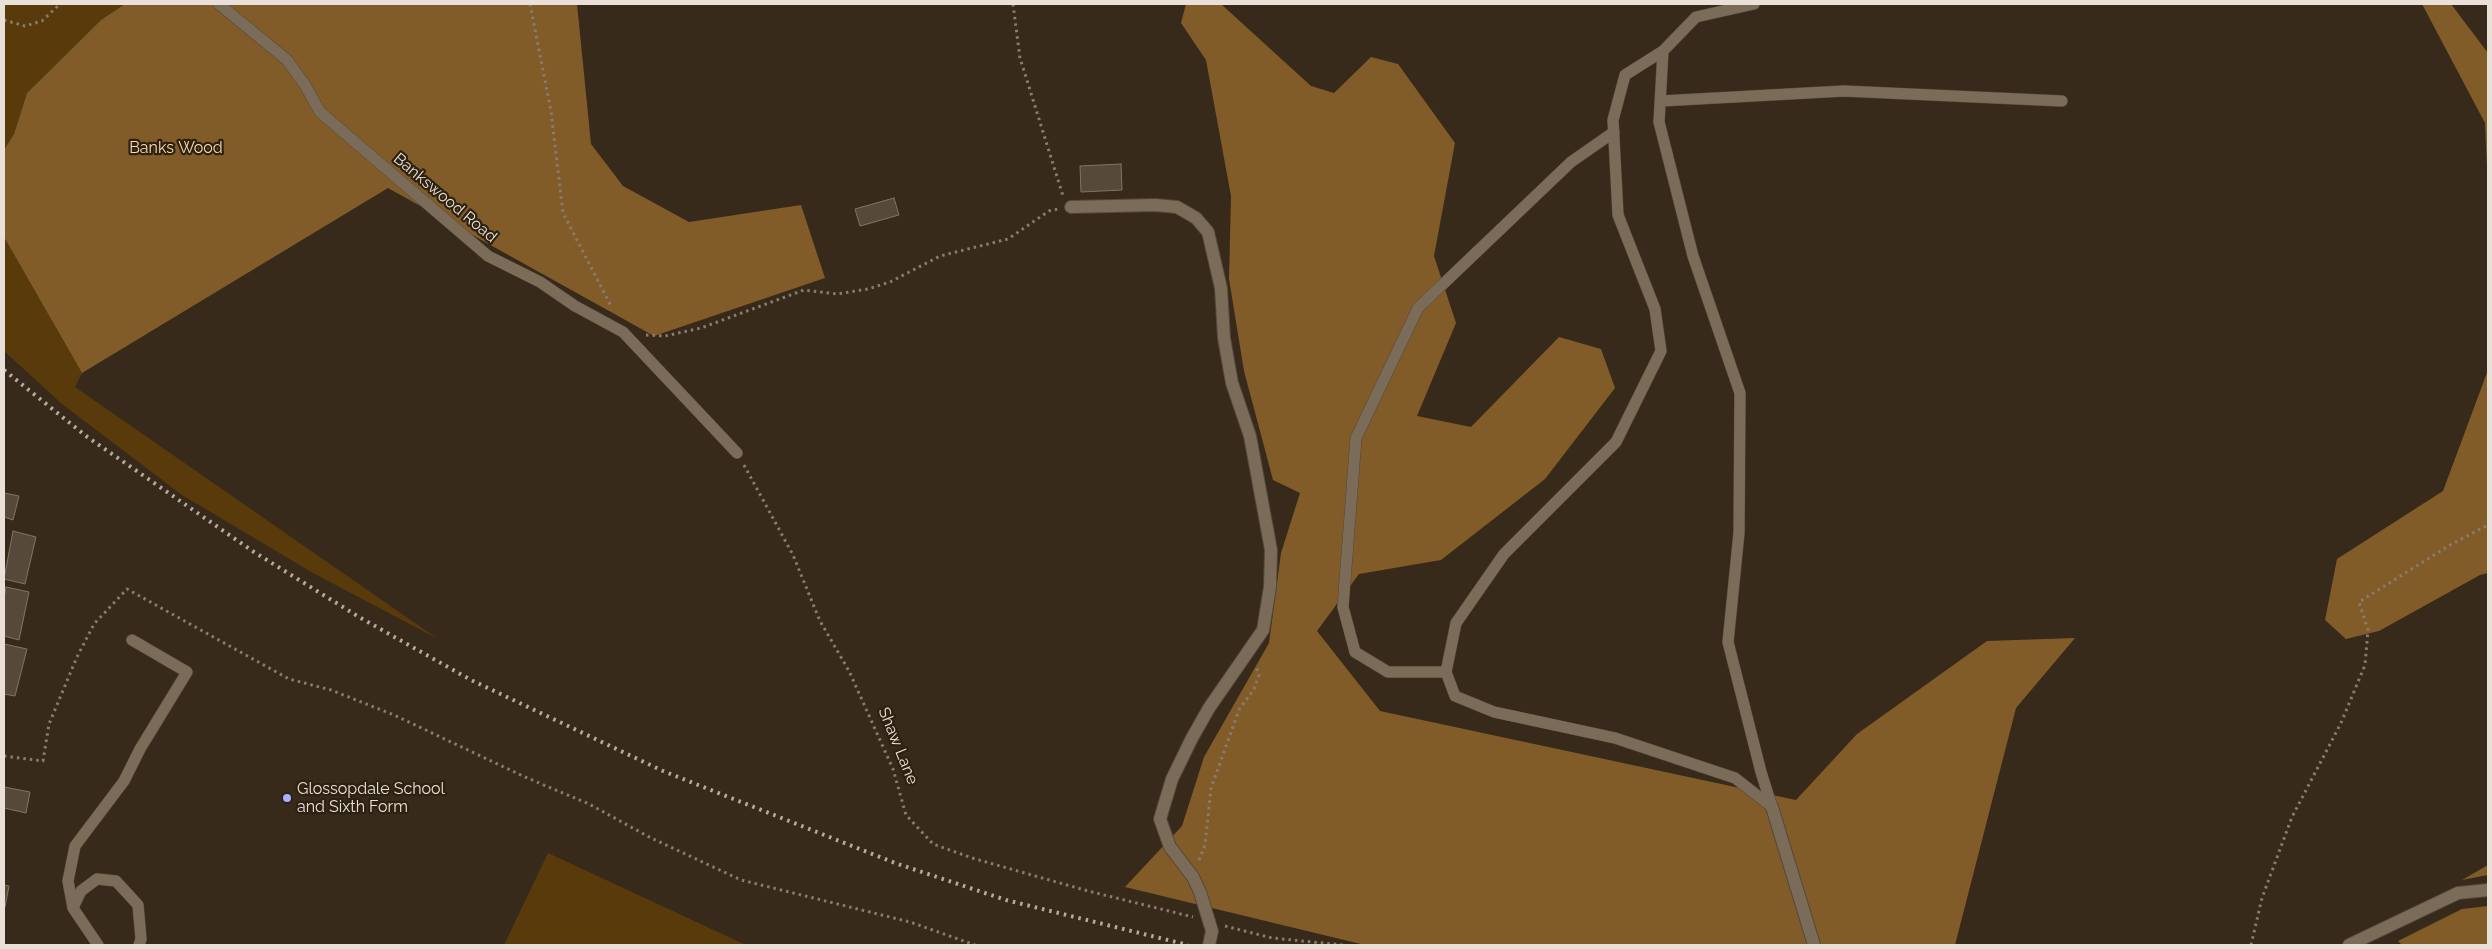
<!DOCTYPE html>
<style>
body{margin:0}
#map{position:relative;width:2492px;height:949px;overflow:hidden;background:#372a1b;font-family:Raleway,sans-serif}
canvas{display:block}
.frame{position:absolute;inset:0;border:5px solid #e9e0d7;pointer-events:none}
</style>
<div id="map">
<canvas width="2492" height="949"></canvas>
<div class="frame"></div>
</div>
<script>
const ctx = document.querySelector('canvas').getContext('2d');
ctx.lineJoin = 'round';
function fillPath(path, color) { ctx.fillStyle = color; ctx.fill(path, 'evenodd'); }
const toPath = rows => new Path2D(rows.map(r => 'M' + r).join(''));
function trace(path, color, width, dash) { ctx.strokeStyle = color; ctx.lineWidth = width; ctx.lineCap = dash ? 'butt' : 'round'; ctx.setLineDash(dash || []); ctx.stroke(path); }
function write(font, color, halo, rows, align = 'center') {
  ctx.font = font + ' Raleway,sans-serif'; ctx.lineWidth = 4.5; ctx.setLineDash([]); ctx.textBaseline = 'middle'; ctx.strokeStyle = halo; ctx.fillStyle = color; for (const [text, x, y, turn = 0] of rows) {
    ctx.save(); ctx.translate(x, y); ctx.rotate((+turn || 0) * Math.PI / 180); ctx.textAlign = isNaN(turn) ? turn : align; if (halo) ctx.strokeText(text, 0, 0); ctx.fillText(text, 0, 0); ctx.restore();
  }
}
fillPath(toPath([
 [4,4,125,4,101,20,27,93,14,134,4,150],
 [4,237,82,373,75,387,438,639,313,573,182,495,62,404,4,351],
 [548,853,746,945,504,945]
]), '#593a0b');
fillPath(toPath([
 [125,4,577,4,591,144,623,186,689,222,801,205,825,278,654,336,388,188,82,373,4,237,4,150,14,134,27,93,101,20],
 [1186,4,1221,4,1311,86,1334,93,1371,57,1398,64,1455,143,1434,256,1456,323,1417,416,1471,427,1559,337,1601,349,1615,388,1545,479,1441,560,1359,574,1317,631,1380,711,1796,800,1857,734,1987,641,2075,638,2016,708,1955,945,1365,945,1125,887,1182,826,1204,757,1269,643,1281,553,1300,493,1273,480,1244,371,1229,279,1231,196,1206,60,1181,23],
 [2422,4,2451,4,2488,53,2488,190,2485,123],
 [2488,370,2488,573,2480,575,2379,631,2346,639,2325,620,2337,559,2443,491],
 [2488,865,2488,875,2462,880],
 [2488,906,2488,945,2402,945,2398,941,2462,909]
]), '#825c28');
const building = toPath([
 [1121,164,1122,190,1081,192,1080,166,1121,164],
 [894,198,899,215,860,226,855,209,894,198],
 [4,493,19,496,13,520,4,517,4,493],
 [13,531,36,537,25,584,4,579,13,531],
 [6,587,29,592,19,640,4,636,4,598,6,587],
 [4,644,27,649,15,696,4,694,4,644],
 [4,787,30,792,26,813,4,808,4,787],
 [4,885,9,886,5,907,4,907,4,885]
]);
fillPath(building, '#574939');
trace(building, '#837462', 1);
const service = toPath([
 [219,4,287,60,305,85,320,112,488,256,540,282,575,306,623,332,737,453],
 [1754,4,1696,17,1663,51,1659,122,1693,256,1740,393,1739,533,1728,642,1761,772,1772,807],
 [1663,51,1625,75,1613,120,1618,215,1655,309,1661,351,1616,442,1504,554,1456,623,1446,672,1455,696,1494,712,1615,738,1735,778,1772,807],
 [1661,101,1844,91,2062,101],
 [1446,672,1388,672,1355,652,1343,607,1356,438,1418,308,1571,162,1614,132],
 [73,908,81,891,97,879,116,881,138,905,141,939,139,945],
 [98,945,73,908,68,881,75,846,124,781,140,749,187,672,132,640]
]);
const minor = toPath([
 [1071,207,1155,205,1177,207,1196,218,1208,232,1221,288,1224,338,1232,383,1250,436,1271,550,1270,587,1263,630,1209,708,1192,738,1172,779,1160,819,1170,847,1193,877,1200,892,1212,931,1209,945],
 [1772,807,1814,945],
 [2349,945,2458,893,2488,890]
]);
trace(service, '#53483c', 12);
trace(minor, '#53483c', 14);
trace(toPath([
 [530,4,551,111,563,213,612,308],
 [1013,4,1020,58,1063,196],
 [4,20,25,26,42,21,60,4],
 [646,335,665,336,701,328,804,290,837,294,868,289,890,282,940,256,1008,239,1049,211,1058,209],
 [744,465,793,555,820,621,849,671,893,769,906,815,933,844,972,858,1088,891,1193,917],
 [4,756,43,761,49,724,77,657,94,624,127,589,289,679,331,690,394,715,525,777,589,804,651,838,741,880,910,922,975,945],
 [1199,860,1205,845,1211,788,1239,710,1254,689,1259,675,1256,666],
 [1225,926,1272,938,1343,945],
 [2251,945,2262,898,2292,817,2341,723,2365,665,2368,630,2359,602,2450,545,2488,525]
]), '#877c70', 3, [2.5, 4]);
trace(service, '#7b6c5a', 11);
trace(minor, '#7b6c5a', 12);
trace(toPath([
 [4,370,86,436,254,552,359,617,471,680,663,771,895,863,1006,900,1188,945]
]), '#b6aba1', 4, [2.5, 5]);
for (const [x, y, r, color] of [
 [287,798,5,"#acaffb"]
]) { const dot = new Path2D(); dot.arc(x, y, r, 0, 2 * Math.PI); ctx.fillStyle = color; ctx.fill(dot); trace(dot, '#2d2111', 2); }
write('16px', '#fdd9ae', '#2d2111', [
 ["Banks Wood",176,148]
]);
write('16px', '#e9e0d7', '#2d2111', [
 ["Bankswood Road",445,198,40],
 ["Shaw Lane",898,746,68]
]);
write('16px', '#e9e0d7', '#2d2111', [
 ["Glossopdale School",297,789],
 ["and Sixth Form",297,807]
], 'left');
</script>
